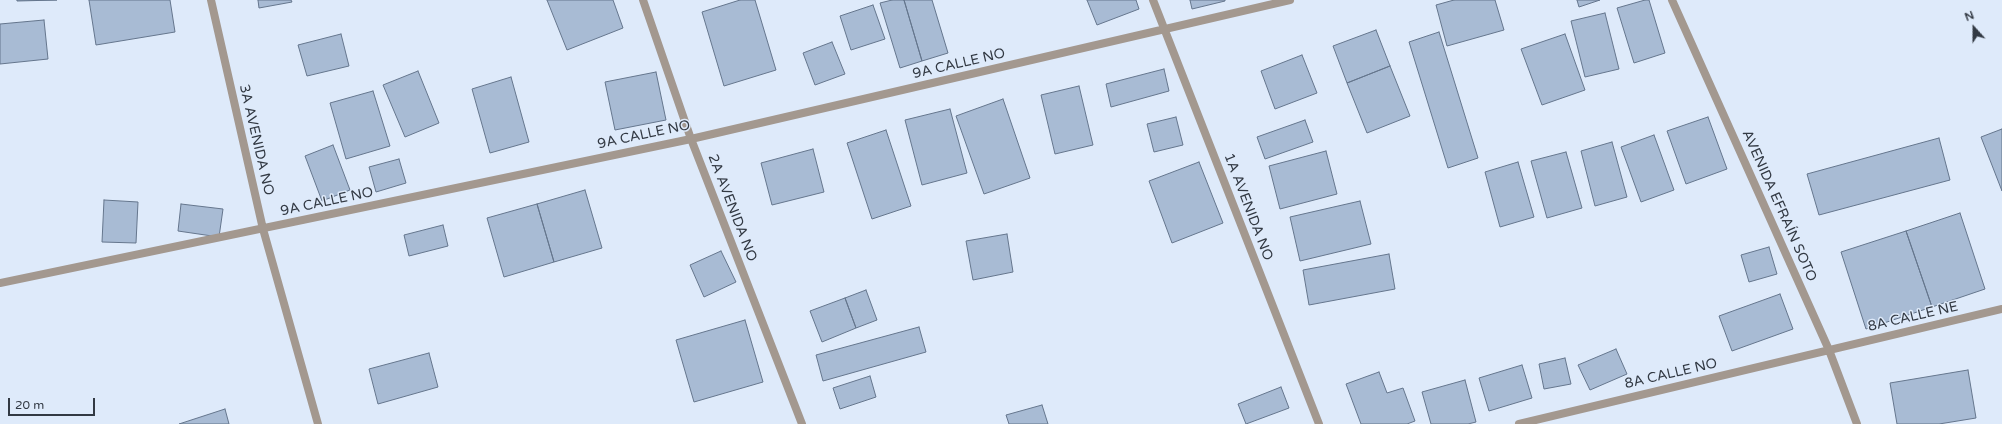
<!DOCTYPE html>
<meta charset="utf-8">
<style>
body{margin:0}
#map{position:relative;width:2002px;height:424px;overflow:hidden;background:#deeafa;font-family:"Varela Round",sans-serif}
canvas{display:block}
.north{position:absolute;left:1954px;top:8px;width:40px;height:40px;-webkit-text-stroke:3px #deeafa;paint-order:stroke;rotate:339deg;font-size:11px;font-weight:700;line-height:16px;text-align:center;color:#323943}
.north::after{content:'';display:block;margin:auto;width:14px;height:18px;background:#323943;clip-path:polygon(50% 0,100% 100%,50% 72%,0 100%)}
.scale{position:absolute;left:8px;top:398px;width:87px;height:18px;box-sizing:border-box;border:2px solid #323943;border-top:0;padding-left:5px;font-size:12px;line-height:14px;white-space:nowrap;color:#323943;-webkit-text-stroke:3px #deeafa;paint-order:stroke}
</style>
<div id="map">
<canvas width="2002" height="424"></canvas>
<div class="north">N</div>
<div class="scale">20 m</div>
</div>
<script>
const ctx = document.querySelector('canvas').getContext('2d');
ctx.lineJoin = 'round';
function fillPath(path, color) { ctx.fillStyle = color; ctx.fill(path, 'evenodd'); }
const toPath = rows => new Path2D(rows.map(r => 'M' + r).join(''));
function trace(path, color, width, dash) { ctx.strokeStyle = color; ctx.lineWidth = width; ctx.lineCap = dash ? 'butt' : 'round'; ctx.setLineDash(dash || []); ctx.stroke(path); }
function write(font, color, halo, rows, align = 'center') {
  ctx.font = font + ' "Varela Round",sans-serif'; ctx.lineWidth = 3; ctx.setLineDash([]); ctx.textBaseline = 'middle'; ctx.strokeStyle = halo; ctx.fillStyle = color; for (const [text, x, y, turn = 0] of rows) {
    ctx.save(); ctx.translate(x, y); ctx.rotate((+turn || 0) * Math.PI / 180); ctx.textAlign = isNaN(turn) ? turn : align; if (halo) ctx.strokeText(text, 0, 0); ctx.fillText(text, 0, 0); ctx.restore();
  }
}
const building = toPath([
 [17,0,57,0,17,1,17,0],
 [89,0,170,0,175,32,96,45,89,0],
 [258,0,291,0,292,2,259,8,258,0],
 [547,0,613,0,623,28,567,50,547,0],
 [740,0,755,0,776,70,724,86,702,12,740,0],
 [892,0,904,0,922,61,900,68,880,3,892,0],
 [904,0,932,0,948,53,922,61,904,0],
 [1087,0,1136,0,1139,9,1097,25,1087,0],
 [1190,0,1225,0,1225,1,1192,9,1190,0],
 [1454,0,1495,0,1504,30,1447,46,1436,5,1454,0],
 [1577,0,1600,0,1579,7,1577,0],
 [1645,0,1649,0,1665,53,1634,63,1617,8,1645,0],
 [873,5,885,39,851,50,840,16,873,5],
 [1605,13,1619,69,1585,77,1571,21,1605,13],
 [44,20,48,59,0,64,0,24,44,20],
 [1376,30,1390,66,1347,83,1333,46,1376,30],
 [1439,32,1478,158,1448,168,1409,42,1439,32],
 [341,34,349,66,307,76,298,45,341,34],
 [1565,34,1585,90,1542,105,1521,49,1565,34],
 [832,42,845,74,815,85,803,53,832,42],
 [1302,55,1317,93,1275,109,1261,71,1302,55],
 [1390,66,1410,116,1367,133,1347,83,1390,66],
 [1164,69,1169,91,1111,107,1106,84,1164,69],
 [418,71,439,123,405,137,383,85,418,71],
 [656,72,666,120,615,130,605,82,656,72],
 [511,77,529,142,490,153,472,89,511,77],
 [1079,86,1093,145,1055,154,1041,95,1079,86],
 [373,91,390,146,346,159,330,103,373,91],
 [1003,99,1030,178,984,194,956,116,1003,99],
 [950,109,967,173,922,185,905,120,950,109],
 [1176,117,1183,145,1154,152,1147,124,1176,117],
 [1708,117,1727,169,1686,184,1667,131,1708,117],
 [1305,120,1313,142,1265,159,1257,137,1305,120],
 [2002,129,2002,191,1981,137,2002,129],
 [886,130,911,206,872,219,847,143,886,130],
 [1654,135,1674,190,1641,202,1621,147,1654,135],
 [1939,138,1950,180,1819,215,1807,174,1939,138],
 [1612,142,1627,197,1595,206,1581,151,1612,142],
 [333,145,350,190,322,201,305,156,333,145],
 [813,149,824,192,772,205,761,163,813,149],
 [1326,151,1337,194,1280,209,1269,166,1326,151],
 [1566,152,1582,208,1547,218,1531,161,1566,152],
 [399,159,406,183,376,192,369,167,399,159],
 [1199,162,1223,223,1172,243,1149,181,1199,162],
 [1518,162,1534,217,1500,227,1485,172,1518,162],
 [585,190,602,248,554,262,537,204,585,190],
 [104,200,138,202,136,243,102,242,104,200],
 [1360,201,1371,244,1300,261,1290,217,1360,201],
 [181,204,223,209,219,237,178,231,181,204],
 [537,204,554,262,504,277,487,218,537,204],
 [1960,213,1985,289,1932,307,1906,231,1960,213],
 [443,225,448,246,409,256,404,235,443,225],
 [1906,231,1932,307,1866,329,1841,252,1906,231],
 [1007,234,1013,272,973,280,966,241,1007,234],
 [1769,247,1777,274,1749,282,1741,255,1769,247],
 [721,251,736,282,704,297,690,265,721,251],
 [1389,254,1395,289,1309,305,1303,270,1389,254],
 [866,290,877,320,856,328,845,298,866,290],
 [1780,294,1793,329,1732,351,1719,316,1780,294],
 [845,298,856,328,822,342,810,311,845,298],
 [745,320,763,382,694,402,676,340,745,320],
 [919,327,926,352,823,381,816,355,919,327],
 [1616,349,1627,374,1590,390,1578,365,1616,349],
 [429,353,438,387,378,404,369,369,429,353],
 [1565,358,1571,384,1544,389,1539,364,1565,358],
 [1522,365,1532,398,1489,411,1479,378,1522,365],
 [1968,370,1976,418,1939,424,1897,424,1890,383,1968,370],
 [1379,372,1387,393,1403,388,1415,421,1407,424,1361,424,1346,384,1379,372],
 [870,376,876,397,840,409,833,388,870,376],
 [1465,380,1476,422,1468,424,1431,424,1422,392,1465,380],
 [1281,387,1289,408,1246,424,1238,404,1281,387],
 [1042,405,1048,424,1009,424,1006,415,1042,405],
 [225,409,229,424,179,424,225,409]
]);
fillPath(building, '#a8bbd4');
trace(building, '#65768d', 1);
trace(toPath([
 [211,0,263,229,318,424],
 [643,0,691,139,802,424],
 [1153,0,1319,424],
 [1672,0,1829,350,1857,424],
 [0,283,691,139,1290,0],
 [1519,424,2002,309]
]), '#a3988f', 8);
write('14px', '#323943', '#deeafa', [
 ["9A CALLE NO",959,64,-13],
 ["9A CALLE NO",644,135,-12],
 ["3A AVENIDA NO",256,140,77],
 ["9A CALLE NO",327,202,-12],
 ["AVENIDA EFRAÍN SOTO",1779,206,66],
 ["1A AVENIDA NO",1248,207,69],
 ["2A AVENIDA NO",732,208,69],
 ["8A CALLE NE",1913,317,-13],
 ["8A CALLE NO",1671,374,-13]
]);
</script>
